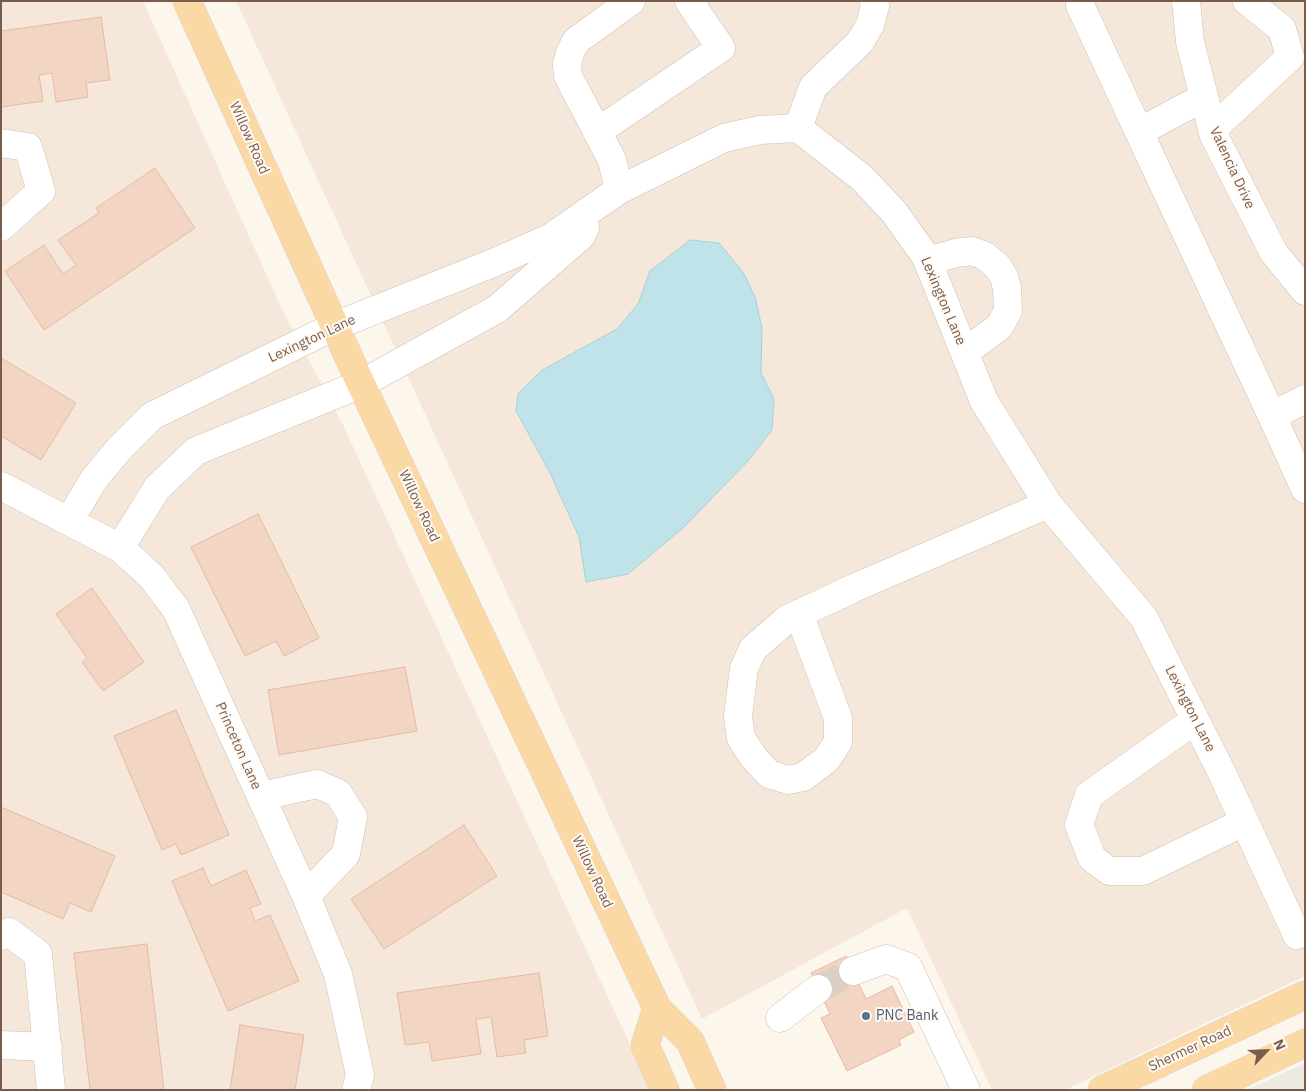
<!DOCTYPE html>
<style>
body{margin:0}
#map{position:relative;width:1306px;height:1091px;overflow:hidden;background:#fdf6ec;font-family:"IBM Plex Sans",sans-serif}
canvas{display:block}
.frame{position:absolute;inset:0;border:2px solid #7a5c4d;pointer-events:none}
.north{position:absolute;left:1241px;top:1026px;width:50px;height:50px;-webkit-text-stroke:4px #fffaf3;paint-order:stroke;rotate:65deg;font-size:14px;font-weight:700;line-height:20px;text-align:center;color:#7a5c4d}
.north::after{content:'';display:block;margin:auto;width:18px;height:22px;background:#7a5c4d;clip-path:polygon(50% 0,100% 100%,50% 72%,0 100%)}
</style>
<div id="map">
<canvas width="1306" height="1091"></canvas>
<div class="frame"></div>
<div class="north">N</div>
</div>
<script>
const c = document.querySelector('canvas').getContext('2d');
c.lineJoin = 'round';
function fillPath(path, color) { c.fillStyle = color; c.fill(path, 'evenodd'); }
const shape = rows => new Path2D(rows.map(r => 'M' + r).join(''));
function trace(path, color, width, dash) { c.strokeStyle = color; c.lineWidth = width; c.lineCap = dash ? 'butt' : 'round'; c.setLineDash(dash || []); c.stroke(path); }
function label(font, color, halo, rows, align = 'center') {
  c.font = font + ' "IBM Plex Sans",sans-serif'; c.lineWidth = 4; c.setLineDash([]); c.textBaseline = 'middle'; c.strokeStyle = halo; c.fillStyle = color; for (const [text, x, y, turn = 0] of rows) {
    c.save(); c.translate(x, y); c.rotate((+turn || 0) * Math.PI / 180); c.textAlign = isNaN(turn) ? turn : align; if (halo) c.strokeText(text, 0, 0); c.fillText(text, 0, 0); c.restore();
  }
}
fillPath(shape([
 [1,1,143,1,281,307,343,425,651,1090,1,1090],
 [236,1,1305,1,1305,976,1065,1090,992,1090,907,908,702,1019]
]), '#f5e8da');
fillPath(shape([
 [1305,1063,1305,1090,1247,1090]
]), '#efe9e4');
const water = shape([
 [690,240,719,243,743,272,755,297,762,328,761,373,774,399,772,430,748,461,683,528,628,574,586,582,579,537,550,473,516,411,518,394,542,370,617,329,638,304,650,271,690,240]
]);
fillPath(water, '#bfe3e8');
trace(water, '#a5d3da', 1);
const building = shape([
 [101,17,110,80,86,83,88,97,56,102,52,73,39,75,43,101,1,107,1,31,101,17],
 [155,168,195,228,44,330,5,271,44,245,63,274,76,265,58,240,99,213,96,208,155,168],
 [1,358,76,403,41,460,1,436,1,358],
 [258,514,319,638,284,656,276,641,245,656,191,547,258,514],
 [92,588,144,662,103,691,82,662,87,658,56,614,92,588],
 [405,667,417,731,279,755,268,690,405,667],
 [176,710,229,835,181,855,176,844,162,850,114,736,176,710],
 [1,807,115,856,91,912,70,903,63,919,1,892,1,807],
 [464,825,497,876,384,949,351,899,464,825],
 [203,868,211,886,246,870,261,904,250,908,255,921,270,915,299,981,228,1011,172,881,203,868],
 [147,944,164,1090,90,1090,74,953,147,944],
 [846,956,866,999,892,986,914,1032,899,1040,901,1045,847,1071,821,1018,830,1014,811,973,846,956],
 [539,973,548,1036,524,1040,526,1053,497,1057,491,1017,476,1019,481,1054,432,1061,429,1042,405,1045,397,993,539,973],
 [240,1025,304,1035,295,1090,230,1090,240,1025]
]);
fillPath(building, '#f3d5c3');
trace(building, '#e6bba3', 1);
trace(shape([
 [818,989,853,971]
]), '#dcd0c4', 28, [28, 14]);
const minor = shape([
 [874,1,875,6,870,25,860,42,813,87,798,128,862,178,894,212,926,257,984,401,1048,504,1144,618,1222,773,1297,935],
 [1186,1,1190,42,1214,136,1274,253,1305,291],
 [1080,5,1139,132],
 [1204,97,1139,132,1272,416],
 [1212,130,1290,57,1282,29,1247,1],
 [597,132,721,48,689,1],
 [1,143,28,147,41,191,1,227],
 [619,190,612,160,568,76,567,64,570,53,576,41,631,1],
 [928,261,956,253,972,251,985,256,998,267,1004,277,1007,288,1008,311,999,327,965,352],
 [1305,399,1272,416,1305,489],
 [1,486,120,548,151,576,176,609,306,896,338,974,360,1075,356,1090],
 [69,521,94,479,119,449,152,416,335,326,493,263,550,238,619,190,724,138,760,130,798,128],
 [120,548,157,488,196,451,361,384,497,309,581,236,585,227],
 [799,614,838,718,838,742,826,760,803,777,788,780,769,774,754,758,741,738,738,716,744,668,753,649,786,620,854,588,1048,504],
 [1195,720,1089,795,1079,825,1092,858,1109,871,1143,871,1244,822],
 [261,796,317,784,338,793,353,817,346,854,306,896],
 [1,936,9,932,38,954,51,1090],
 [853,971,886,959,908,967,966,1090],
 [780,1018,818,989],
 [1,1045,48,1047]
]);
const major = shape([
 [187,1,361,384,657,1008,690,1041,712,1090],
 [657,1008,645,1045,665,1090],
 [1102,1090,1305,995],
 [1206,1090,1305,1043]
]);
trace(minor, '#d1beb0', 29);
trace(major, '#dad1cd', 29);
trace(minor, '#fff', 28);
trace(major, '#fbd9a5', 28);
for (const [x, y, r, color] of [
 [866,1016,5,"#5c6f8a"]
]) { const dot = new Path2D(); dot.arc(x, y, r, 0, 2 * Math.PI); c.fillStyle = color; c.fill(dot); trace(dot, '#fffaf3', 2); }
label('14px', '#7a5c4d', '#fffaf3', [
 ["Willow Road",249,138,66],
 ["Valencia Drive",1232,168,65],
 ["Lexington Lane",943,301,67],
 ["Lexington Lane",312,339,-25],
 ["Willow Road",419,506,65],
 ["Lexington Lane",1190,709,63],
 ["Princeton Lane",238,746,66],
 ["Willow Road",592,872,65],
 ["Shermer Road",1190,1049,-25]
]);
label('14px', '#4e5e75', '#fffaf3', [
 ["PNC Bank",876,1016]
], 'left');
</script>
